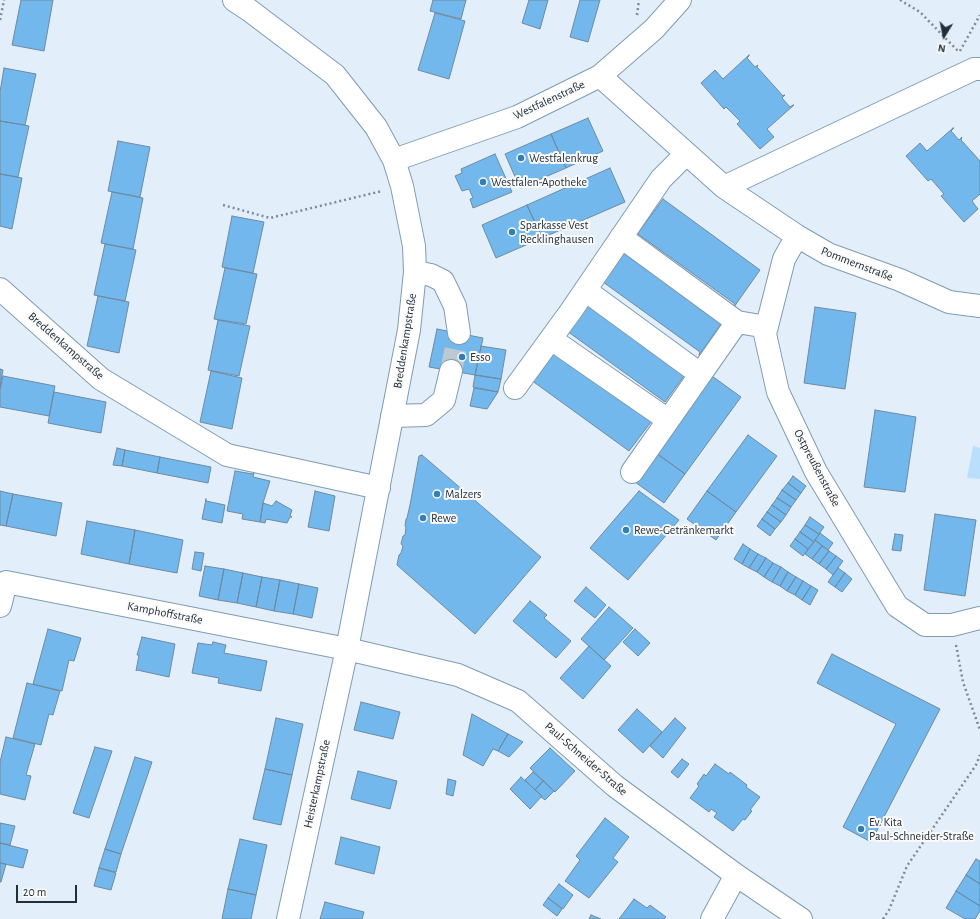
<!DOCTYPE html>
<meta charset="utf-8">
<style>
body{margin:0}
#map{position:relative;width:980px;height:919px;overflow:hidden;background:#e2effa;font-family:"Alegreya Sans",sans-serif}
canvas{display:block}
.north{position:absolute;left:924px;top:16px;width:40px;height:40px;-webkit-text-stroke:3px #fafafa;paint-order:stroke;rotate:190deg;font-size:11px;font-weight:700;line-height:16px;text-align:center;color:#222f38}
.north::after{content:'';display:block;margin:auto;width:14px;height:18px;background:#222f38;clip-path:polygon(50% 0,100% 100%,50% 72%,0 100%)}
.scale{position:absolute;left:16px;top:885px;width:61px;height:18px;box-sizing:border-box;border:2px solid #222f38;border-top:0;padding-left:5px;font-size:12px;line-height:14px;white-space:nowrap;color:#222f38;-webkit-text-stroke:3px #fafafa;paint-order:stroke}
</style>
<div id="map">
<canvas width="980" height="919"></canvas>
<div class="north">N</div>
<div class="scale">20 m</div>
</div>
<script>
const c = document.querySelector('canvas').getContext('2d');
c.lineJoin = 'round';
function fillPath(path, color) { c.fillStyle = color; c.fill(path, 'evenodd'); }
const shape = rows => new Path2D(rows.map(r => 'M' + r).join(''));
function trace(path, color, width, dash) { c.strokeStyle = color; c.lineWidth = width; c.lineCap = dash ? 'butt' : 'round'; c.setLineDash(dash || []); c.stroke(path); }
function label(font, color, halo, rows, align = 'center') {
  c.font = font + ' "Alegreya Sans",sans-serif'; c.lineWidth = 4; c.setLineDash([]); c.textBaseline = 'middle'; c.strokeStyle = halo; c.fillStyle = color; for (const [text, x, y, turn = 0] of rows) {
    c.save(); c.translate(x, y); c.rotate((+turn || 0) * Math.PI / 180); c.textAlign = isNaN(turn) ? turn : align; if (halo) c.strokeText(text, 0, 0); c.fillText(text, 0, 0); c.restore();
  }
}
fillPath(shape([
 [973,446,980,448,980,479,967,478]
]), '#badffc');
const building = shape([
 [21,0,53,0,44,51,12,45,21,0],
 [433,0,466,0,461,19,430,11,433,0],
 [529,0,548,0,540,29,522,23,529,0],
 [580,0,600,0,588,42,570,37,580,0],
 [435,13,465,21,449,79,418,70,435,13],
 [749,55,749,56,747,58,755,67,758,65,757,67,783,96,784,95,785,95,782,98,790,107,793,105,794,105,767,129,774,137,760,149,737,124,740,121,726,107,724,109,701,83,715,70,723,79,749,55],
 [4,68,36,74,25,125,0,121,0,92,4,68],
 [588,118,603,151,566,168,551,134,588,118],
 [0,121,29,126,18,177,0,174,0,121],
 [953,128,954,128,951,131,959,140,962,137,961,140,980,161,980,194,972,201,978,209,964,222,941,196,944,194,931,179,928,181,906,156,920,143,927,151,953,128],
 [551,134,566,168,520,188,505,154,551,134],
 [118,141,150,147,140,197,108,191,118,141],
 [495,154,512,192,473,208,470,199,473,198,469,189,462,191,455,176,462,173,461,169,495,154],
 [610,168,625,202,542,238,527,205,610,168],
 [0,174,22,178,12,229,0,226,0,174],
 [112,192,143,198,133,249,101,243,112,192],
 [663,199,760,270,734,307,735,304,638,234,636,236,663,199],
 [527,205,542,238,496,258,482,225,527,205],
 [232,216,264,222,253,273,222,267,232,216],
 [105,244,136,250,125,301,94,295,105,244],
 [625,250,624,253,721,323,723,321,699,355,700,352,603,282,625,250],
 [225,268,257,274,246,324,214,319,225,268],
 [98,296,129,302,119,353,87,346,98,296],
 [588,302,686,373,665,402,567,331,588,302],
 [815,307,856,313,845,389,804,383,815,307],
 [218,320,250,326,239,376,208,370,218,320],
 [437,329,483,338,475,375,429,367,437,329],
 [481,346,506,350,501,379,475,375,481,346],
 [552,351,651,422,629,451,531,380,552,351],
 [0,369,3,370,0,387,0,369],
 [211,371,242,378,232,429,200,422,211,371],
 [475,375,501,379,498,392,473,387,475,375],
 [3,376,55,386,49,416,0,407,0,390,3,376],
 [712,376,741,397,685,474,656,453,712,376],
 [474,388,498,392,487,409,470,406,474,388],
 [54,392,106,402,101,433,48,423,54,392],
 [875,410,916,417,905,492,864,487,875,410],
 [748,435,777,456,736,512,707,491,748,435],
 [117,448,125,450,122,466,113,465,117,448],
 [125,450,160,457,157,473,122,466,125,450],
 [656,453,685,474,664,503,635,482,656,453],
 [422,455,541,557,475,634,397,565,399,555,401,553,403,546,401,544,403,536,405,535,406,527,405,526,406,519,407,518,410,505,419,456,422,455],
 [160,457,211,467,208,483,157,473,160,457],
 [235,471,253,474,254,473,253,477,270,481,263,503,260,522,242,519,243,514,227,511,235,471],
 [793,476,806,486,801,493,788,483,793,476],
 [788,483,801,493,796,500,782,490,788,483],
 [782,490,796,500,791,507,777,498,782,490],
 [0,491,13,494,6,526,0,525,0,491],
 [315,491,335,496,329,531,308,527,315,491],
 [639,491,679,520,628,580,590,548,639,491],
 [707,491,736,512,716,540,687,519,707,491],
 [13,494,62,503,56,536,6,526,13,494],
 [777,498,791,507,786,515,772,505,777,498],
 [206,499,206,501,225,505,222,523,202,519,206,499],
 [276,501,292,510,290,516,292,517,290,517,287,523,266,519,265,523,260,522,263,503,272,506,276,501],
 [772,505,786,515,781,522,767,512,772,505],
 [767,512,781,522,775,529,762,519,767,512],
 [935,514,976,520,965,596,924,590,935,514],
 [810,517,824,527,819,534,805,525,810,517],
 [762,519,775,529,770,536,757,526,762,519],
 [87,521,135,530,129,564,81,554,87,521],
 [805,525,819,534,814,542,800,532,805,525],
 [135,530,183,540,177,573,129,564,135,530],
 [800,532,814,542,808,549,795,539,800,532],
 [820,533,833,543,828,550,815,540,820,533],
 [895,534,903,535,901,551,892,550,895,534],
 [795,539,808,549,803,556,790,546,795,539],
 [815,540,822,546,812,559,805,554,815,540],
 [743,544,750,549,742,564,734,559,743,544],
 [822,546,829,551,819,564,812,559,822,546],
 [750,549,758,554,749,568,742,564,750,549],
 [829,551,836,556,826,569,819,564,829,551],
 [195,552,204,553,201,571,192,569,195,552],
 [758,554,766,558,757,572,749,568,758,554],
 [836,556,843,561,833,575,826,569,836,556],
 [766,558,773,563,764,577,757,572,766,558],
 [773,563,781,567,772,582,764,577,773,563],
 [205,566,224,569,218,600,199,596,205,566],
 [781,567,788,572,780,586,772,582,781,567],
 [838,568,845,573,835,587,828,582,838,568],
 [224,569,243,573,237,603,218,600,224,569],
 [788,572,796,577,787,591,780,586,788,572],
 [243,573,262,577,256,607,237,603,243,573],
 [845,573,852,579,842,592,835,587,845,573],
 [262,577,280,580,274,611,256,607,262,577],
 [796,577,803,581,795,595,787,591,796,577],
 [280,580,299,584,293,614,274,611,280,580],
 [803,581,811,586,802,600,795,595,803,581],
 [299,584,318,588,312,618,293,614,299,584],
 [811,586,818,590,810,605,802,600,811,586],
 [586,587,606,605,595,618,574,601,586,587],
 [530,601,547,615,544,618,571,641,556,658,513,621,530,601],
 [609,607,633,628,604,660,581,639,609,607],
 [48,629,81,638,74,661,69,660,62,691,33,684,48,629],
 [635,629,650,643,638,656,623,642,635,629],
 [142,637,175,644,169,677,137,670,136,671,139,655,137,655,142,637],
 [213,642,226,645,224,653,267,661,261,691,218,683,219,678,192,673,198,643,212,645,213,642],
 [589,646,611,666,583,699,560,678,589,646],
 [832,654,940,709,871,842,843,827,896,724,817,683,832,654],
 [27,683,60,691,53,715,49,714,41,745,13,738,27,683],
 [361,702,400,712,393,739,354,730,361,702],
 [637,709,662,732,643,753,618,730,637,709],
 [472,714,508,734,498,751,493,749,483,766,463,755,472,714],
 [276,718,303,724,292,775,265,769,276,718],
 [675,718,686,728,663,758,650,746,675,718],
 [508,734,523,742,509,757,498,751,508,734],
 [6,737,35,744,26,775,31,776,25,800,0,794,0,762,6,737],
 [95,747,112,751,89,818,73,813,95,747],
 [550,748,575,771,555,792,530,768,550,748],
 [135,757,152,762,121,854,105,849,135,757],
 [682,759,689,764,678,778,671,772,682,759],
 [715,764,729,774,730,772,747,785,746,787,760,797,750,810,752,811,745,820,743,819,733,831,714,817,717,813,711,809,709,812,690,798,699,786,697,784,704,774,706,776,715,764],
 [265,769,292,775,281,825,253,819,265,769],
 [358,771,397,781,390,809,351,799,358,771],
 [533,772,543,781,535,790,525,780,533,772],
 [521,777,542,796,530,809,510,789,521,777],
 [448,779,456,781,453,796,446,794,448,779],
 [543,781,554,791,545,800,541,797,542,796,535,790,543,781],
 [605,818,629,837,613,858,618,862,589,898,565,881,580,860,576,856,605,818],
 [0,823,15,826,10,845,0,843,0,823],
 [341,837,380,847,374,874,335,864,341,837],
 [240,839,267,845,256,895,228,889,240,839],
 [0,843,28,850,23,868,0,863,0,843],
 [105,849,121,854,116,872,99,868,105,849],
 [976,859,980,861,980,884,966,875,976,859],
 [0,863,6,864,1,882,0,882,0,863],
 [99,868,116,873,111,890,94,886,99,868],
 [966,875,980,884,980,906,956,891,966,875],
 [559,884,573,895,563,909,548,898,559,884],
 [228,889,256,895,251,919,222,919,228,889],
 [956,891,980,906,980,911,975,919,965,919,946,908,956,891],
 [548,898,562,909,557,916,543,905,548,898],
 [634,899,647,908,650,905,666,917,664,919,619,919,634,899],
 [325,902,364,912,362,919,320,919,325,902],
 [591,915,601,919,589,919,591,915]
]);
fillPath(building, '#72b8ec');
trace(building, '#6d8aa2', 1);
trace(shape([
 [451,371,459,333]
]), '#bcc9d3', 22, [22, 11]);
const minor = shape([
 [234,0,249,10,335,75,376,127,394,160,402,186,414,246,415,272,409,330,347,649,288,919],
 [600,76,724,187,797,236,828,254,900,280,949,302,980,306],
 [394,160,517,117,600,76,654,29,680,0],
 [724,187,974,69,980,69],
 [797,236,784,259,765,334,778,392,816,472,897,606,925,625,952,625,980,618],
 [621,237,737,322],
 [415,272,431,275,443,281,455,306,459,333],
 [0,289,101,379,227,455,379,488],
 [585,290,700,374],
 [551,339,668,420],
 [515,388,571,311,661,179,686,154],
 [392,416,426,415,444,400,451,371],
 [632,472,737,322,767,327],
 [0,606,6,582,347,649,458,675,518,701,615,786,736,875,801,919],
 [712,919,736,875]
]);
trace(minor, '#7e9cb4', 24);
trace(shape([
 [900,0,920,12,959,52],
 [637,15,639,0],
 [0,20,4,0],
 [960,51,980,15],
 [223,205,270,218,382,191],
 [956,645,963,682,980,730],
 [883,919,889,910,907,866,976,765,980,755]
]), '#7e8b95', 2.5, [2, 3]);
trace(minor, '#fff', 22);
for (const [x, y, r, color] of [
 [521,158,4,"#337fb2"],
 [483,182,4,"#337fb2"],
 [512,232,4,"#337fb2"],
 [462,357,4,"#337fb2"],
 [437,494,4,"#337fb2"],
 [423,518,4,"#337fb2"],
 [626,530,4,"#337fb2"],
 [861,829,4,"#337fb2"]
]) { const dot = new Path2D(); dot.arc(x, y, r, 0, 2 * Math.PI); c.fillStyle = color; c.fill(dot); trace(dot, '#fafafa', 1.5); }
label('12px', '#222f38', '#fafafa', [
 ["Westfalenstraße",549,100,-25],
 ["Pommernstraße",857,264,21],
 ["Breddenkampstraße",405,341,-81],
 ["Breddenkampstraße",66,346,41],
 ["Ostpreußenstraße",817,468,62],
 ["Kamphoffstraße",165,613,11],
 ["Paul-Schneider-Straße",586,759,41],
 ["Heisterkampstraße",317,784,-78]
]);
label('12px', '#222f38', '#fafafa', [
 ["Westfalenkrug",529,158],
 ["Westfalen-Apotheke",491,182],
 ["Sparkasse Vest",520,225],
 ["Recklinghausen",520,239],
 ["Esso",470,357],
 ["Malzers",445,494],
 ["Rewe",431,518],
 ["Rewe-Getränkemarkt",634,530],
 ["Ev. Kita",869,822],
 ["Paul-Schneider-Straße",869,836]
], 'left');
</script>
